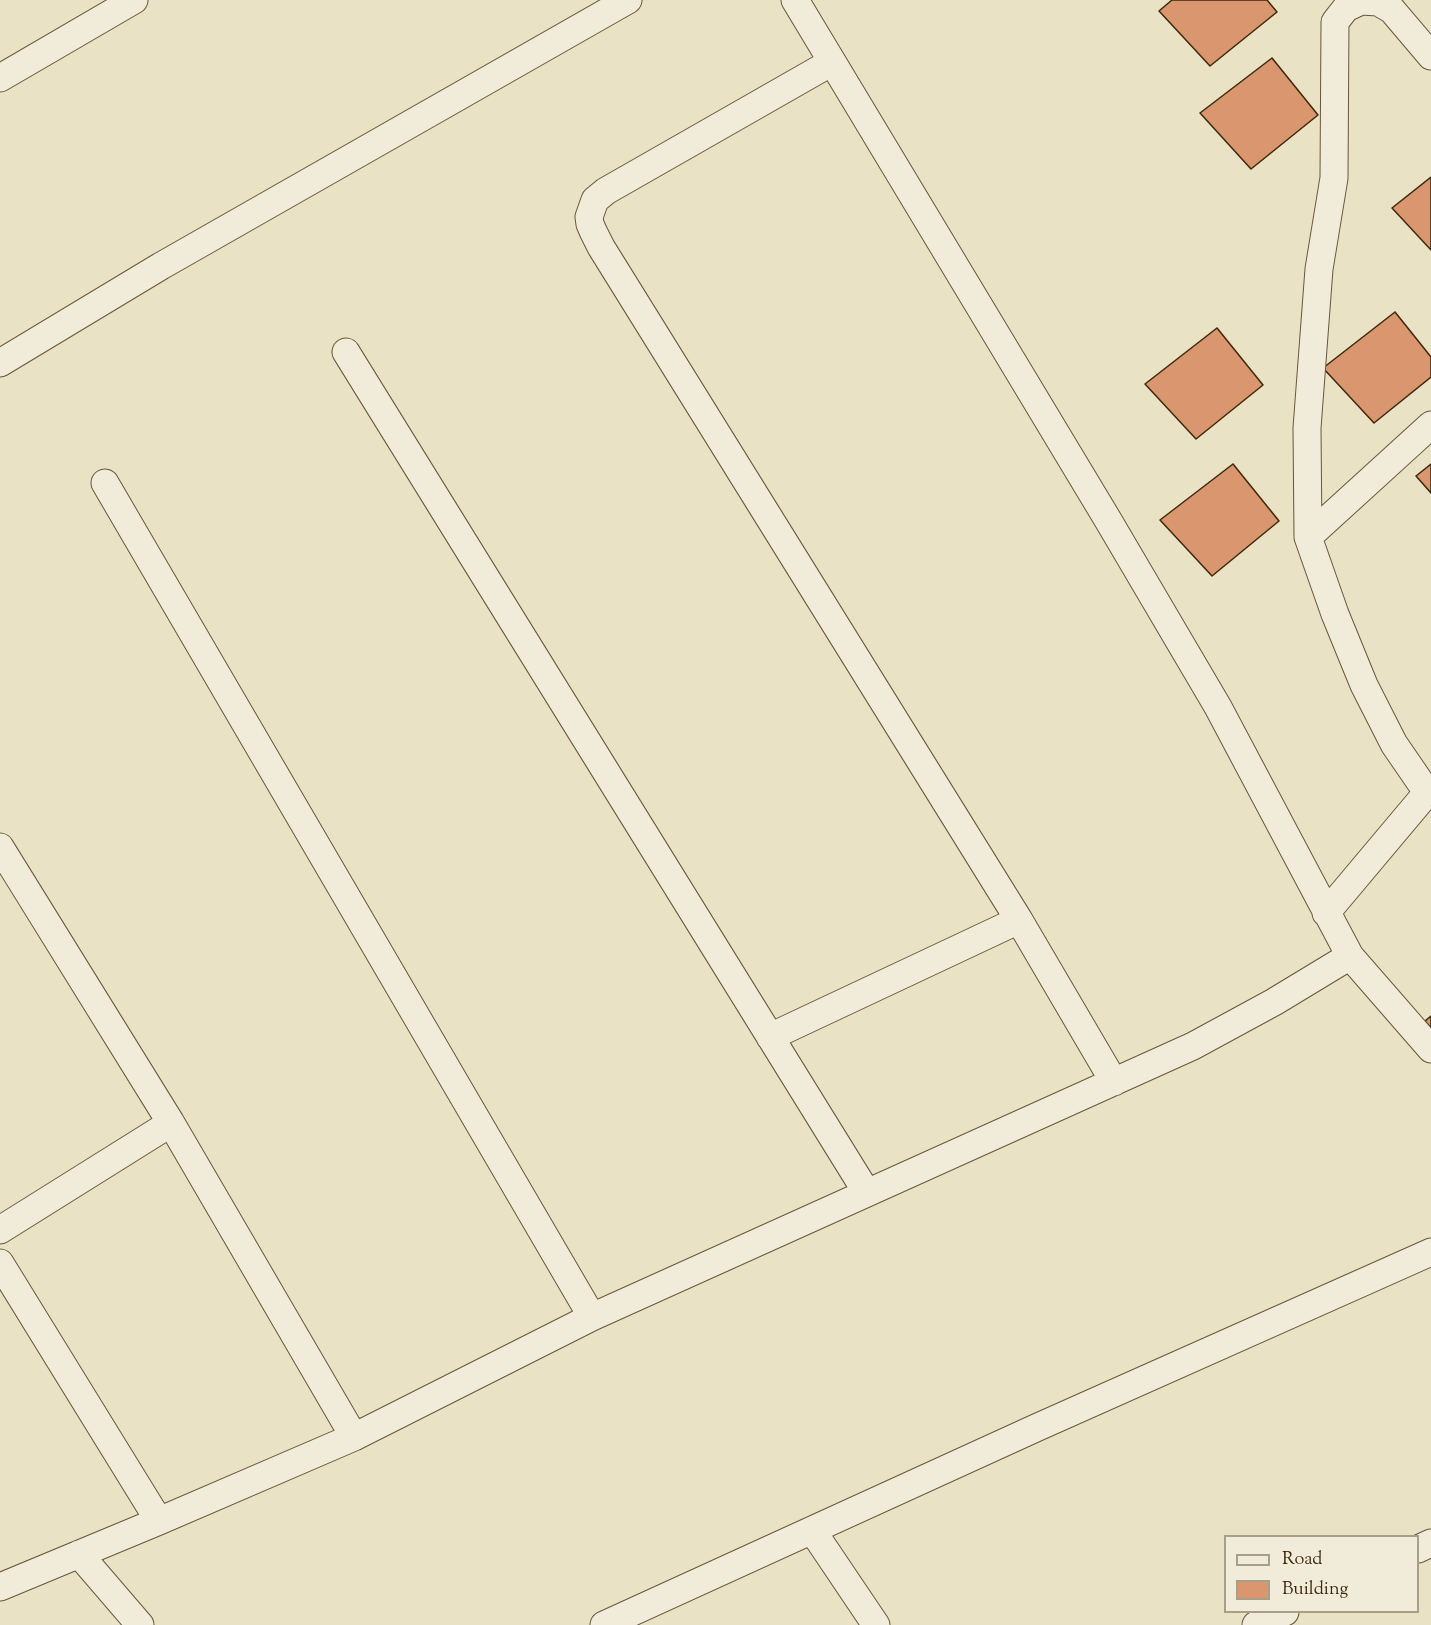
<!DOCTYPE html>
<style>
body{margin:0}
#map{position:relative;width:1431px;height:1625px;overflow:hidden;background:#eae2c4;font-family:"Sorts Mill Goudy",serif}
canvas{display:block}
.legend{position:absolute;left:1224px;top:1535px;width:195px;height:78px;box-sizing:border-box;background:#f1ecd9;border:2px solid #a99e87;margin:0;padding:8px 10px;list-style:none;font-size:18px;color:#3d280c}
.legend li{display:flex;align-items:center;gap:12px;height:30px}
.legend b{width:30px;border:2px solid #a99e87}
</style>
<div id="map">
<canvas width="1431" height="1625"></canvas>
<ul class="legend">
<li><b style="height:8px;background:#f1ecd9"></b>Road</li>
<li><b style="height:16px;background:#da966e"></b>Building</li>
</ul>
</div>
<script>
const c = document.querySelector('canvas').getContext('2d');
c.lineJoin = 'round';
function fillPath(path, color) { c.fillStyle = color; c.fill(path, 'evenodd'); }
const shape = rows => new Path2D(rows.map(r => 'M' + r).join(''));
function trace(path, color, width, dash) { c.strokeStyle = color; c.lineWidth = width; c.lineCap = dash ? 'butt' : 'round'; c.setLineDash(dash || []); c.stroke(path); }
const building = shape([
 [1172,0,1267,0,1277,12,1210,66,1159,11,1172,0],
 [1272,58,1318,115,1251,169,1200,113,1272,58],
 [1431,177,1431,250,1392,208,1431,177],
 [1395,312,1431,357,1431,377,1374,423,1323,368,1395,312],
 [1217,328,1263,385,1196,439,1145,384,1217,328],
 [1233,464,1279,521,1212,576,1160,520,1233,464],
 [1431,464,1431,493,1416,476,1431,464],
 [1431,1016,1431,1028,1425,1021,1431,1016]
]);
fillPath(building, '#da966e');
trace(building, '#3d280c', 1.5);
const minor = shape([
 [795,0,1108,520,1218,707,1350,956,1431,1049],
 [832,62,606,191,595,200,589,217,590,224,593,231,601,247,1019,920,1114,1082],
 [0,78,134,0],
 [346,352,867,1193],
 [0,363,161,266,628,0],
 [105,483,592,1317],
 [1308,537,1431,425],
 [1427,792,1394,744,1364,685,1335,614,1308,537,1307,428,1319,269,1334,178,1335,22,1346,8,1361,1,1378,2,1392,10,1431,56],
 [0,847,171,1123,354,1437],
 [1326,913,1431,788],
 [770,1037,1019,920],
 [0,1230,171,1123],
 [0,1263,159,1521],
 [812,1530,876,1625],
 [1418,1549,1431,1543],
 [79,1554,140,1625],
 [0,1587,159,1521,354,1437,592,1317,1193,1046,1274,1002,1350,956],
 [604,1625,1038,1427,1431,1252],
 [1256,1625,1285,1612]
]);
trace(minor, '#68563a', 29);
trace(minor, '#f1ecd9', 27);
</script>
